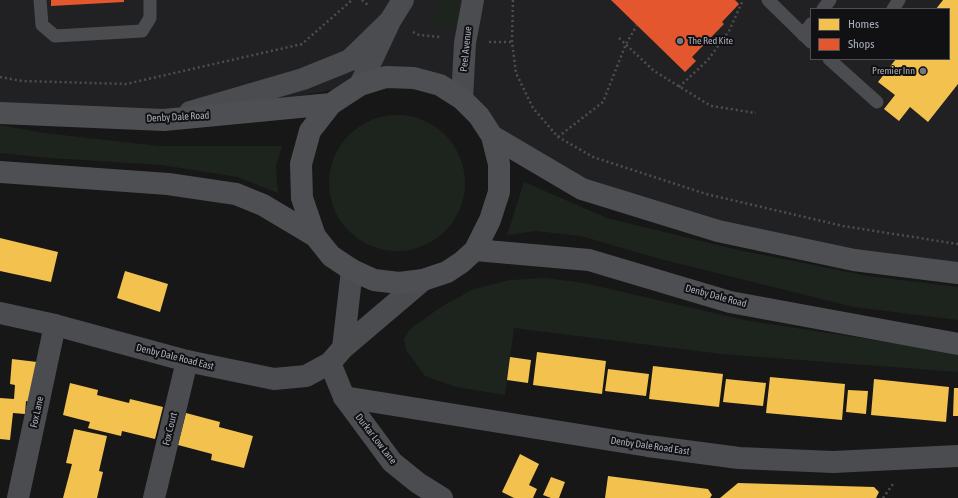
<!DOCTYPE html>
<style>
body{margin:0}
#map{position:relative;width:958px;height:498px;overflow:hidden;background:#171717;font-family:"Asap Condensed",sans-serif}
canvas{display:block}
.legend{position:absolute;left:810px;top:8px;width:140px;height:52px;box-sizing:border-box;background:#111113;border:1px solid #4d4f55;margin:0;padding:5px 7px;list-style:none;font-size:12px;color:#a8adb8}
.legend li{display:flex;align-items:center;gap:8px;height:20px}
.legend b{width:20px;border:1px solid #4d4f55}
</style>
<div id="map">
<canvas width="958" height="498"></canvas>
<ul class="legend">
<li><b style="height:11px;background:#f2c14e"></b>Homes</li>
<li><b style="height:11px;background:#e4572e"></b>Shops</li>
</ul>
</div>
<script>
const c = document.querySelector('canvas').getContext('2d');
c.lineJoin = 'round';
function fillPath(path, color) { c.fillStyle = color; c.fill(path, 'evenodd'); }
const shape = rows => new Path2D(rows.map(r => 'M' + r).join(''));
function trace(path, color, width, dash) { c.strokeStyle = color; c.lineWidth = width; c.lineCap = dash ? 'butt' : 'round'; c.setLineDash(dash || []); c.stroke(path); }
function label(font, color, halo, rows, align = 'center') {
  c.font = font + ' "Asap Condensed",sans-serif'; c.lineWidth = 4; c.setLineDash([]); c.textBaseline = 'middle'; c.strokeStyle = halo; c.fillStyle = color; for (const [text, x, y, turn = 0] of rows) {
    c.save(); c.translate(x, y); c.rotate((+turn || 0) * Math.PI / 180); c.textAlign = isNaN(turn) ? turn : align; if (halo) c.strokeText(text, 0, 0); c.fillText(text, 0, 0); c.restore();
  }
}
fillPath(shape([
 [0,0,958,0,958,273,854,260,582,189,439,85,360,85,164,120,0,113],
 [811,9,949,9,949,59,811,59]
]), '#212123');
fillPath(shape([
 [438,0,461,0,455,28,430,23],
 '329 183a68 68 0 1 1 136 0a68 68 0 1 1-136 0Z',
 [0,125,44,133,160,146,282,146,276,166,278,193,237,177,162,165,50,158,0,153],
 [524,182,607,218,738,250,868,276,958,287,958,320,854,307,660,259,581,236,536,231,507,235],
 [546,278,584,283,744,320,932,349,958,352,958,372,722,354,514,328,505,395,456,387,425,376,406,350,404,339,410,329,444,305,474,289,510,280]
]), '#1d241e');
fillPath(shape([
 [943,0,958,0,958,84,928,122,910,107,899,121,884,109,895,95,878,82,896,59,949,59,949,9,936,9],
 [0,238,58,252,51,282,0,271],
 [125,271,168,284,160,312,117,298],
 [537,352,606,361,602,394,533,385],
 [510,357,531,360,528,383,507,380],
 [12,359,37,362,30,402,26,401,25,414,13,413,10,440,0,439,0,398,14,399,15,385,10,384],
 [653,366,723,374,719,407,649,399],
 [608,369,649,374,646,396,605,391],
 [770,377,845,384,842,420,766,413],
 [726,379,766,383,763,406,723,402],
 [874,379,949,387,946,422,871,415],
 [70,383,98,390,97,395,129,403,130,399,163,407,155,439,122,431,121,436,88,428,90,422,63,415],
 [954,388,958,388,958,416,953,416],
 [848,390,868,391,866,414,846,412],
 [186,413,220,422,219,427,253,436,244,468,211,460,212,454,178,445],
 [74,429,107,436,99,471,103,472,97,498,63,498,72,464,66,463],
 [520,454,539,464,529,485,537,489,533,498,514,498,502,492],
 [608,476,708,489,712,495,710,498,605,498],
 [551,477,565,482,559,498,551,498,543,495],
 [738,483,874,487,879,492,876,498,720,498]
]), '#f2c14e');
fillPath(shape([
 [51,0,124,0,124,2,51,6],
 [611,0,735,0,739,4,722,22,724,24,692,57,696,61,685,72]
]), '#e4572e');
trace(shape([
 [362,0,369,6],
 [513,0,512,42,516,73,533,108,558,137,593,157,706,194,843,226,958,244],
 [413,32,419,35,441,37],
 [619,38,654,71,711,106,756,113],
 [489,42,512,42],
 [0,77,22,81,126,84,302,44,352,0],
 [679,87,708,60,729,31,743,0],
 [558,137,603,102,626,44,637,25],
 [883,498,893,484]
]), '#4d4e52', 2.5, [2, 3]);
trace(shape([
 [40,0,42,25,55,36,142,31,150,18,150,0],
 [768,0,811,42],
 [823,9,830,0],
 [893,9,899,0],
 [803,35,811,24],
 [829,59,877,102]
]), '#4b4c50', 13);
trace(shape([
 [344,397,648,446,739,458,833,462,958,456],
 [18,498,55,325],
 [154,498,187,361]
]), '#4b4c50', 22);
trace(shape([
 [360,85,390,21,403,0],
 [462,99,465,43,473,0],
 [190,112,303,79,350,60,390,21],
 [0,313,55,325,187,361,274,379,306,376,330,363,343,348,423,280],
 [343,348,352,270],
 [330,363,344,397,392,462,418,483,442,498]
]), '#4b4c50', 22);
trace(shape([
 [0,113,164,120,331,104],
 [492,136,582,189,718,231,854,260,958,273],
 [0,172,168,184,236,194,263,205,315,236,331,256,352,270,374,280,399,283,423,280,447,272,462,262,475,250,490,220,499,192,499,164,492,136,479,116,462,99,440,85,414,78,386,77,360,85,331,104,310,131,301,164,302,198,315,236],
 [475,250,589,260,730,302,958,344]
]), '#4d4f52', 22);
for (const [x, y, r, color] of [
 [680,41,4,"#757880"],
 [923,71,4,"#757880"]
]) { const dot = new Path2D(); dot.arc(x, y, r, 0, 2 * Math.PI); c.fillStyle = color; c.fill(dot); trace(dot, '#111113', 1.5); }
label('10px', '#a8adb8', '#111113', [
 ["The Red Kite",688,41],
 ["Premier Inn",915,71,"right"]
], 'left');
label('10px', '#a8adb8', '#111113', [
 ["Peel Avenue",466,49,-84],
 ["Denby Dale Road",178,117,-3],
 ["Denby Dale Road",716,296,15],
 ["Denby Dale Road East",175,357,14],
 ["Fox Lane",37,412,-78],
 ["Fox Court",170,429,-76],
 ["Durkar Low Lane",376,439,52],
 ["Denby Dale Road East",650,446,8]
]);
</script>
